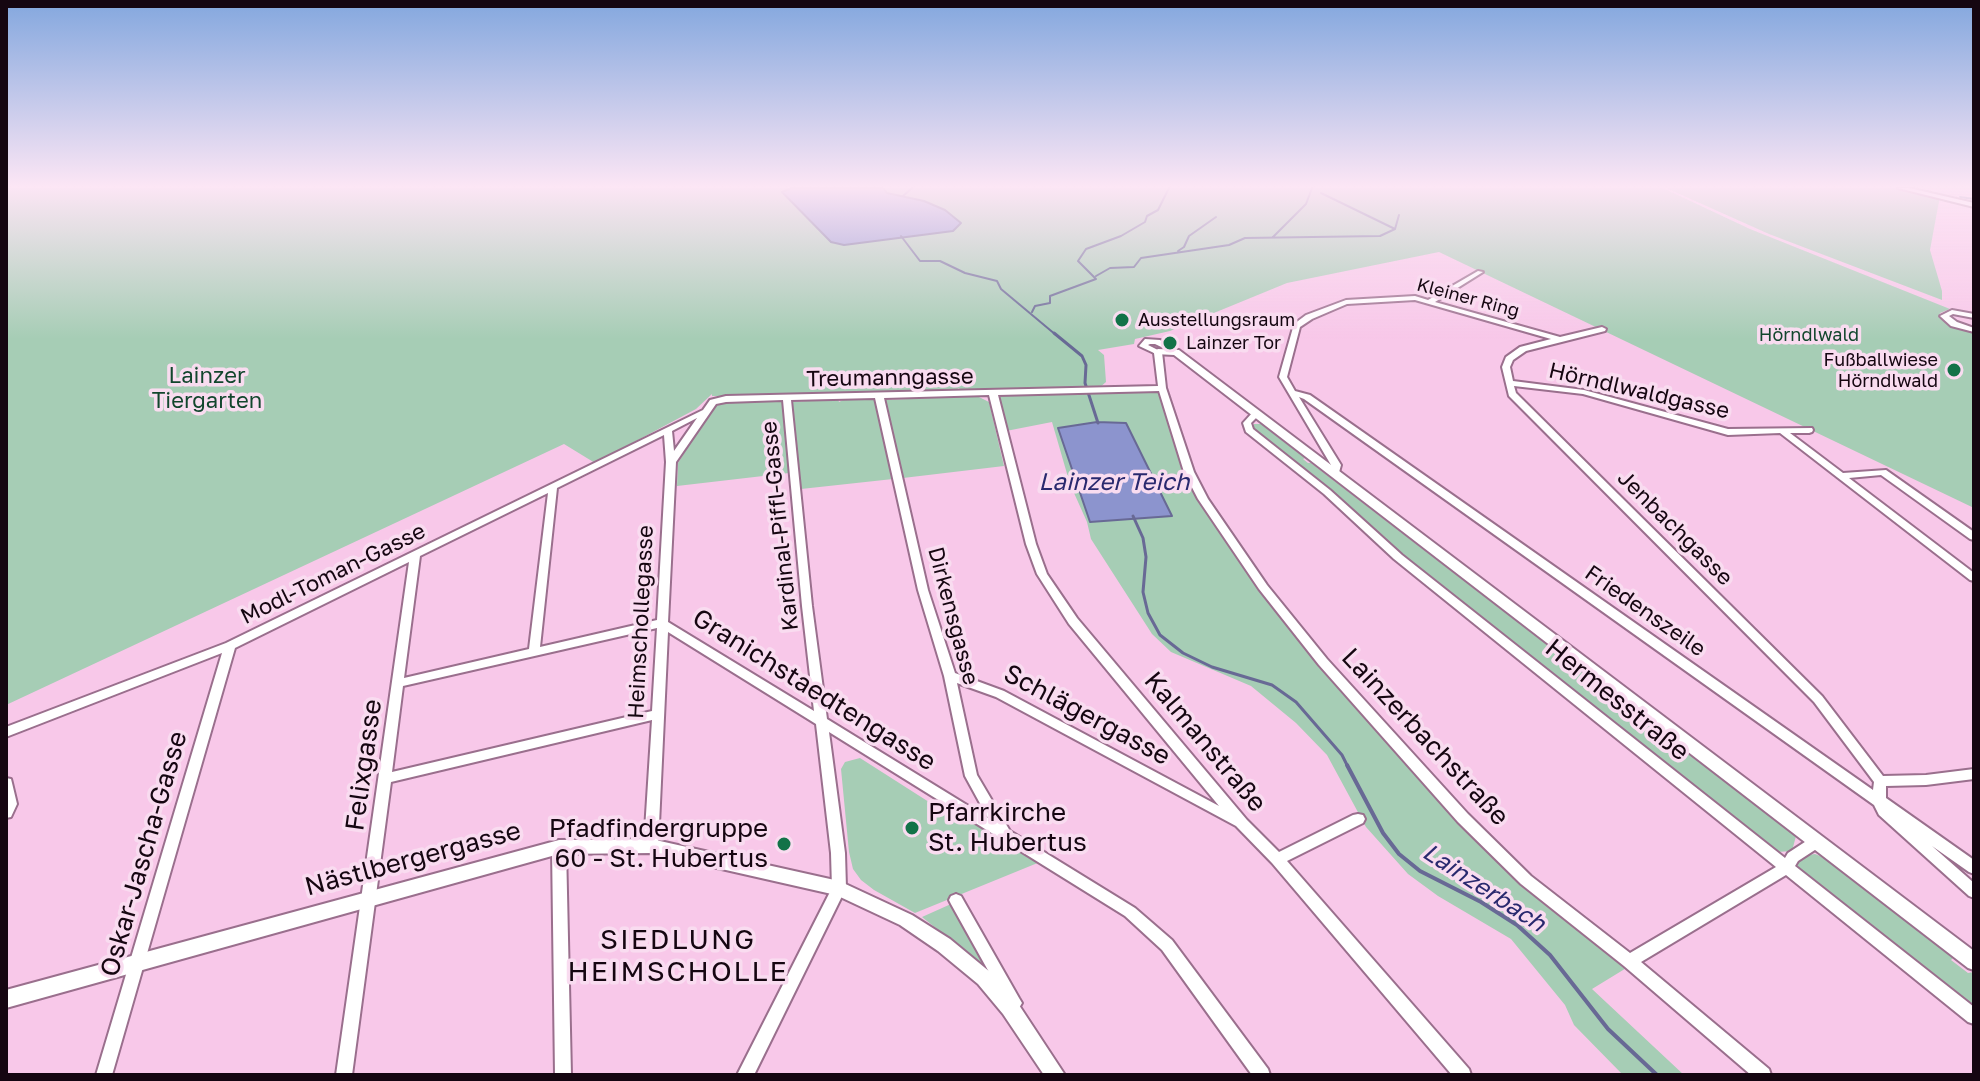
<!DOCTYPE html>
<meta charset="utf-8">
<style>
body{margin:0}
#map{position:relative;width:1980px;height:1081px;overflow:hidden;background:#f8c8e9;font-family:"Golos Text",sans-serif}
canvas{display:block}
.frame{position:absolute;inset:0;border:8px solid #150611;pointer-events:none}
</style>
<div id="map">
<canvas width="1980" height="1081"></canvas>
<div class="frame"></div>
</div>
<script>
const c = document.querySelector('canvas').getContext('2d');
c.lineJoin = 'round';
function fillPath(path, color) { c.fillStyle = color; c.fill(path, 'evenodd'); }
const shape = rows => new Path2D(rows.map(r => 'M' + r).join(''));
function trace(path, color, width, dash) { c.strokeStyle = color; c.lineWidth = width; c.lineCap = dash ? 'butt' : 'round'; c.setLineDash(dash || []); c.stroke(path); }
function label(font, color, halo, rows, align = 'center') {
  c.font = font + ' "Golos Text",sans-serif'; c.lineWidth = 7; c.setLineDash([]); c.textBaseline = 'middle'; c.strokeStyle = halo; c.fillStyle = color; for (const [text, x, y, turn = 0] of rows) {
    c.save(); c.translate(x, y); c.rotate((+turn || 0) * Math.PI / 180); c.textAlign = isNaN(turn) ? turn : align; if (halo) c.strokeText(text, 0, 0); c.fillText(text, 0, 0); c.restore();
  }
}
fillPath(shape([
 [6,188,1663,188,1750,229,1950,309,1940,313,1939,317,1956,327,1974,332,1974,508,1439,252,1287,283,1170,331,1135,339,1134,344,1098,350,1104,355,1106,382,1099,388,965,391,958,388,957,391,723,396,712,396,712,394,696,409,595,463,564,444,6,705],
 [1666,188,1897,188,1940,196,1930,250,1942,291,1942,300,1769,234],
 [1156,391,1162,397,1180,459,1246,567,1291,631,1464,823,1628,967,1592,989,1684,1075,1623,1075,1574,1025,1565,1005,1511,939,1438,896,1408,874,1366,827,1327,755,1296,723,1251,686,1171,652,1152,634,1091,539,1087,522,1070,484,1052,422,1006,431,997,398,1004,395],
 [977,396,989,402,1004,466,903,478,885,400],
 [838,399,839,402,845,399,875,400,893,479,801,489,791,402],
 [777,400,782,402,789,473,677,486,678,463,714,405,728,402],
 [1254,424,1261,424,1305,458,1303,459,1308,463,1311,463,1796,836,1792,851,1777,852,1398,552,1252,428],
 [860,758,954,818,964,817,1040,862,915,913,874,890,861,880,853,869,849,852,841,769,845,762],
 [1815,854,1825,858,1943,949,1953,958,1951,960,1968,973,1974,972,1974,1009,1796,867,1796,861,1802,856],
 [951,904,985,965,983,966,922,917]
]), '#a6cdb5');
const water = shape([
 [791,188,883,188,887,193,924,201,945,210,961,223,953,231,844,245,831,242,782,192,791,188],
 [1097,422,1126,423,1172,516,1090,522,1058,428,1097,422]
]);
fillPath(water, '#8c94ce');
trace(water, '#686995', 2);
trace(shape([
 [1910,188,1931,192],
 [1321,193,1395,229],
 [903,196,912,188],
 [1960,197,1974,199],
 [901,236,920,261,940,261,965,273,997,281,1001,289,1056,335],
 [1273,237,1306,204,1312,188],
 [1178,251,1184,247,1189,236,1216,217],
 [1096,276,1110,268,1134,267,1141,258,1229,245,1245,238,1380,236,1395,229,1399,215],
 [1032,312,1035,306,1050,303,1050,296,1096,279,1078,261,1086,249,1121,236,1145,222,1147,216,1158,210,1169,188]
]), '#686995', 2);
trace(shape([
 [1054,333,1082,356,1086,365,1085,383,1098,423],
 [1133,516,1143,538,1146,557,1143,592,1148,613,1160,635,1183,653,1212,667,1272,685,1296,702,1342,755,1348,767]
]), '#686995', 3);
trace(shape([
 [1347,765,1383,833,1399,854,1420,871,1481,902,1517,925,1550,955,1608,1029,1657,1075]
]), '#686995', 4);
const minor = shape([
 [1898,188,1909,188,1974,203,1974,207,1898,188],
 [1478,271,1483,272,1435,302,1560,337,1602,327,1606,329,1605,331,1526,351,1513,360,1510,367,1513,381,1584,390,1728,429,1812,428,1813,430,1812,432,1809,433,1790,433,1843,473,1886,470,1974,532,1974,540,1970,539,1881,475,1849,478,1974,573,1974,581,1970,580,1780,433,1728,435,1583,394,1514,386,1516,393,1822,696,1883,776,1926,775,1974,769,1974,779,1926,785,1886,786,1886,798,1974,860,1974,874,1969,872,1932,846,1974,883,1974,898,1969,896,1879,815,1874,805,1304,399,1299,397,1341,465,1338,476,1332,476,1330,474,1331,465,1279,377,1294,324,1306,315,1346,300,1415,296,1428,300,1478,271],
 [1415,300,1551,339,1520,347,1506,357,1502,367,1509,396,1814,702,1874,782,1873,790,1310,395,1295,391,1287,377,1300,327,1312,319,1347,304,1415,300],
 [1952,310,1974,314,1974,318,1953,314,1949,316,1957,322,1974,328,1974,332,1951,326,1940,316,1952,310],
 [1145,339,1160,340,1180,352,1176,354,1155,344,1150,344,1148,345,1162,352,1166,388,1194,472,1208,499,1267,585,1327,659,1468,814,1531,876,1630,953,1776,867,1394,559,1324,494,1246,432,1243,423,1253,412,1259,412,1260,414,1251,423,1253,429,1330,490,1402,555,1785,858,1788,853,1811,838,1816,836,1821,838,1823,842,1821,846,1798,861,1795,866,1974,1007,1974,1024,1968,1022,1786,875,1641,962,1769,1069,1771,1075,1751,1075,1624,966,1521,884,1458,822,1319,665,1259,589,1198,499,1184,472,1159,391,998,395,1036,544,1047,574,1077,618,1247,820,1279,852,1353,815,1358,814,1363,815,1365,819,1363,823,1287,861,1469,1069,1471,1075,1452,1075,1272,863,1236,826,996,697,957,683,977,775,1010,831,1135,908,1172,940,1268,1069,1270,1075,1252,1075,1162,950,1125,916,829,732,845,853,846,888,754,1075,737,1075,832,888,831,853,816,724,668,632,658,846,656,850,651,852,646,850,644,846,652,720,391,782,352,1075,336,1075,409,562,235,648,112,1075,96,1075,222,653,6,737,6,727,226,643,703,410,710,400,726,396,1158,386,1154,353,1139,346,1145,339],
 [989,395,1026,544,1037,574,1069,624,1219,806,1004,691,955,673,928,590,884,398,989,395],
 [875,398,918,590,944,676,965,776,988,818,827,719,812,606,791,400,875,398],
 [783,400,802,606,814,711,668,622,676,462,716,404,726,402,783,400],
 [697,418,674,451,672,431,697,418],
 [664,435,666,462,657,620,540,647,557,488,664,435],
 [548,493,529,649,404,678,420,556,548,493],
 [657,628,652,711,392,772,403,686,657,628],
 [6,778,11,779,12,783,17,804,11,817,6,818,6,778],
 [559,841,564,843,566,847,571,1075,555,1075,552,847,554,843,559,841],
 [956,894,961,896,1019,998,1022,1003,1019,1008,1014,1010,1009,1008,951,904,949,900,951,896,956,894]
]);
const tertiary = shape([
 [1158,349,1179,350,1974,951,1974,970,1968,968,1174,355,1155,354,1153,352,1158,349],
 [651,839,839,881,912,915,950,939,990,972,1017,1002,1065,1075,1044,1075,1003,1014,978,984,938,951,900,925,836,895,651,853,559,854,6,1008,6,990,559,840,651,839]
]);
trace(minor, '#9a6f8d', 4);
trace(tertiary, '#9a6f8d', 4);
fillPath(minor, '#fff');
fillPath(tertiary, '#fff');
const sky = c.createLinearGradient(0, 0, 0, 339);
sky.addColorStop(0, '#83a7de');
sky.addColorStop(0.55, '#fce6f5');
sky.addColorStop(1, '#fce6f500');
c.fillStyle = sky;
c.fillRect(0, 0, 1980, 339);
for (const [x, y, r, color] of [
 [1122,320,8,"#127248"],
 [1170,343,8,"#127248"],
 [1954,370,8,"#127248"],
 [912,828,8,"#127248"],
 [784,844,8,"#127248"]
]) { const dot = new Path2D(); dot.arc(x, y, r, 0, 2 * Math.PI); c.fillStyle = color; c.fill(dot); trace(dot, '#f9dcf0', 3); }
label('18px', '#150611', '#f9dcf0', [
 ["Kleiner Ring",1468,298,15]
]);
label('18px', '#150611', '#f9dcf0', [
 ["Ausstellungsraum",1138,320],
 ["Lainzer Tor",1186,343],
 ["Fußballwiese",1938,360,"right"],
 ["Hörndlwald",1938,381,"right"]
], 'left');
label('18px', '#12462d', '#f9dcf0', [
 ["Hörndlwald",1809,335]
]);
label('22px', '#12462d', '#f9dcf0', [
 ["Lainzer",207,376],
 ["Tiergarten",207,401]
]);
label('22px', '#150611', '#f9dcf0', [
 ["Treumanngasse",890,378,-1],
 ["Hörndlwaldgasse",1639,391,13],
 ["Kardinal-Piffl-Gasse",780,526,-96],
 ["Jenbachgasse",1675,528,45],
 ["Modl-Toman-Gasse",333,574,-26],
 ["Friedenszeile",1645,611,35],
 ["Dirkensgasse",953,616,75],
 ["Heimschollegasse",641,622,-87]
]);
label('italic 24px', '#29296e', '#f9dcf0', [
 ["Lainzer Teich",1114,482],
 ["Lainzerbach",1484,888,33]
]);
label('26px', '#150611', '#f9dcf0', [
 ["Granichstaedtengasse",814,690,32],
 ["Hermesstraße",1617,700,39],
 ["Schlägergasse",1087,715,28],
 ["Lainzerbachstraße",1425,737,47],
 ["Kalmanstraße",1205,742,50],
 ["Felixgasse",364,765,-82],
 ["Oskar-Jascha-Gasse",144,854,-74],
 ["Nästlbergergasse",413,859,-15]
]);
label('26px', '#150611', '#f9dcf0', [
 ["Pfarrkirche",928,813],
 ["St. Hubertus",928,843],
 ["Pfadfindergruppe",768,829,"right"],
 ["60 - St. Hubertus",768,859,"right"]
], 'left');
c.letterSpacing = '2px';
label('28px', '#150611', '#f9dcf0', [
 ["SIEDLUNG",678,940],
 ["HEIMSCHOLLE",678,972]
]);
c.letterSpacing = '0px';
</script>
